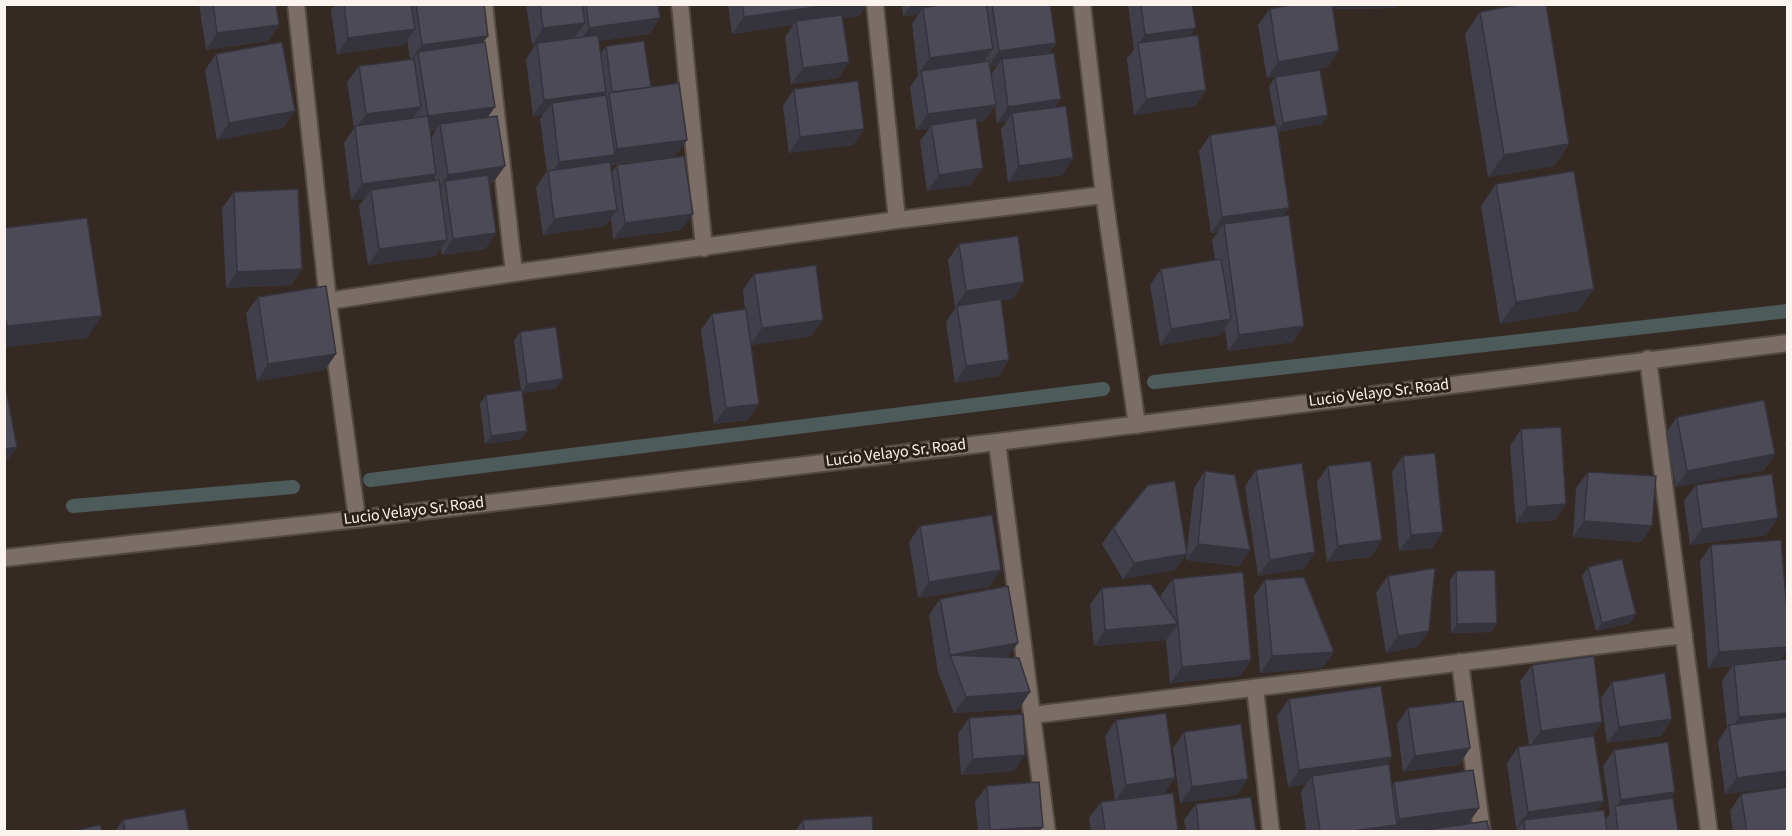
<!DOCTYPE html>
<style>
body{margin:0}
#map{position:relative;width:1792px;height:836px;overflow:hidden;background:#352a23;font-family:"Source Sans 3",sans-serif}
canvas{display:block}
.frame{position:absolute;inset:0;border:6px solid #faf3ee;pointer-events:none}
</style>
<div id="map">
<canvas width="1792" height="836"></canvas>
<div class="frame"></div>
</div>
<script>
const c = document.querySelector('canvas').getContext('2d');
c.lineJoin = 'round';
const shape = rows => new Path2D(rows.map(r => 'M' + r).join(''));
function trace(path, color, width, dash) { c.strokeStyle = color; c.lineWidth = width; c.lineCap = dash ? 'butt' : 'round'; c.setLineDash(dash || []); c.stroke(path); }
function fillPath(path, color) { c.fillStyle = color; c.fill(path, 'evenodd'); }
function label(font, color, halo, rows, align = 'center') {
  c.font = font + ' "Source Sans 3",sans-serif'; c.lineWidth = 6; c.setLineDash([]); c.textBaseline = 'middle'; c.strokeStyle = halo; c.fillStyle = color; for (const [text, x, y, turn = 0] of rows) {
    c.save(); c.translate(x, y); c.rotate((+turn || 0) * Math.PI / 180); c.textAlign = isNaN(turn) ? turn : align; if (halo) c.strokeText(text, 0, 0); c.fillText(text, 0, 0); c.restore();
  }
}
trace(shape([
 [1154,382,1788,311],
 [370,480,1103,389],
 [73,506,293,487]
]), '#4d5c5b', 14);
const minor = shape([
 [296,4,328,301,357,519],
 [484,4,514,273],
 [680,4,704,248],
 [875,4,897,220],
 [1082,4,1104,195,1137,425],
 [328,301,514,273,897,220,1104,195],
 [1648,359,1709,832],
 [997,442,1047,832],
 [1460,662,1482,832],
 [1255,688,1271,832],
 [1033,715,1684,635]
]);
const secondary = shape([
 [4,558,357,519,997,442,1788,343]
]);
trace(minor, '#514942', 20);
trace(secondary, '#514942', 20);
trace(minor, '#7b6e66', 16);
trace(secondary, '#7b6e66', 16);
fillPath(shape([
 [199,4,276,4,279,25,268,41,206,50],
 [335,4,484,4,488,36,483,42,495,107,488,117,493,183,489,183,496,233,485,249,442,255,441,248,435,256,368,265,359,206,365,198,351,200,344,143,354,128,347,82,359,66,410,59,407,40,404,45,337,54,331,10],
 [436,130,431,138,430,131],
 [434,176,435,181,430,182],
 [526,4,658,4,660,18,649,34,599,41,601,53,606,46,651,87,687,140,675,156,611,165,612,172,617,165,681,230,613,239,611,219,605,226,543,235,536,187,547,171,540,119,543,115,533,116,526,59,536,44,532,45],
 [728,4,867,4,859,16,843,18,849,62,838,78,791,84,785,37,793,25,732,34],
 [902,4,992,4,1056,43,1049,53,1054,108,1073,158,1062,175,1008,182,1001,129,1007,121,997,123,995,106,984,121,976,122,971,185,927,191,920,141,929,129,916,130,910,87,919,74,918,74,912,24,919,14,903,16],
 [997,66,991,74,990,67],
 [1128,4,1192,4,1190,36,1206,90,1195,106,1134,115,1127,59,1134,50],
 [1297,4,1398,4,1395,8,1332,9,1328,67,1267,78,1258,25,1270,9],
 [1480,12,1569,144,1554,166,1488,177,1465,34],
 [216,54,283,128,217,140,205,70],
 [1275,77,1322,124,1278,132,1289,208,1283,216,1293,342,1228,351,1225,329,1220,335,1160,345,1150,285,1161,269,1215,260,1212,240,1218,232,1211,233,1199,151,1210,135,1276,126,1269,86],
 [794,89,864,129,853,145,789,153,783,106],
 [1496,184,1594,289,1578,311,1500,324,1481,206],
 [234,192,302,269,291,285,226,288,222,208],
 [4,228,87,338,4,347],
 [959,244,1013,299,1001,300,1009,360,998,376,955,383,946,322,956,307,955,307,948,260],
 [754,274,812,336,751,345,748,420,714,424,701,330,712,314,745,310,743,290],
 [258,297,325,370,257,381,246,313],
 [520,332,557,388,522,393,527,431,521,439,485,444,480,404,486,395,521,390,514,341],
 [1788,391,1788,412,1786,394],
 [1677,417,1775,454,1764,470,1676,487,1666,433],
 [1521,429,1566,504,1555,520,1516,523,1510,446],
 [1788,440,1788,454,1785,444],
 [1403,456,1432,548,1399,551,1392,472],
 [1328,466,1371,557,1327,562,1317,482],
 [1256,470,1304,569,1258,576,1245,486],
 [1205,471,1250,550,1239,566,1186,560,1194,488],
 [1588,472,1652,526,1641,542,1573,537,1576,488],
 [1696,485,1766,535,1690,545,1684,501],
 [920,526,989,587,918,598,909,542],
 [1113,528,1175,570,1123,579,1102,544],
 [1711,545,1788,623,1788,649,1780,660,1788,659,1788,786,1725,794,1718,741,1727,728,1722,681,1732,666,1708,668,1700,561],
 [1588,567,1636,614,1630,623,1596,631,1582,576],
 [1456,571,1497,623,1491,632,1451,633,1450,580],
 [1388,576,1417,647,1386,653,1376,593],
 [1173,579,1251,660,1240,676,1170,683,1166,640,1094,646,1090,605,1102,588,1162,600,1161,595],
 [1265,580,1334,652,1322,668,1260,673,1254,596],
 [940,599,1008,657,1019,709,954,713,938,672,929,615],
 [1532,665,1593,736,1597,810,1605,820,1610,814,1603,766,1614,750,1675,792,1671,798,1678,831,1516,831,1518,828,1516,828,1507,763,1518,747,1529,745,1520,681],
 [1612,682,1672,719,1661,736,1607,743,1601,698],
 [1289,699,1387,765,1392,786,1394,782,1479,808,1468,824,1414,831,1306,831,1301,792,1306,784,1288,787,1277,716],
 [1408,708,1470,748,1459,765,1403,772,1397,724],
 [969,718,1014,771,961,775,958,734],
 [1116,720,1165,794,1178,831,1091,831,1089,818,1101,802,1115,800,1105,736],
 [1184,732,1237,795,1180,803,1173,748],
 [987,786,1043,827,1039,831,978,831,975,802],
 [1741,794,1788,831,1733,831,1730,811],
 [1196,804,1256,831,1186,831,1184,820],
 [123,820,189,831,115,831],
 [803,820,873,831,795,831]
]), '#41404a');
fillPath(shape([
 [836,4,867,4,859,16,796,25,796,21,793,25,732,34,744,17],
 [912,4,973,4,923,8,919,14,903,16],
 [1332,4,1398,4,1395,8,1329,9],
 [660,18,649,34,578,44,589,28],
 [585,23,573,39,532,45,543,28],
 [279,25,268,41,206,50,217,33],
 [1196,28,1184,44,1138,45,1145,35],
 [415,29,404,45,337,54,348,38],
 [488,36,476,52,418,52,412,61,410,61,422,45],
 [1056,43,1045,60,1002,59,997,66,988,67,999,51],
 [993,49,981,65,921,71,918,74,930,58],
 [1339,51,1328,67,1267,78,1278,62],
 [849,62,838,78,791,84,803,68],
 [1206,90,1195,106,1134,115,1146,99],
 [606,92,595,108,552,103,543,115,533,116,544,100],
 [1061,99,1049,115,1012,113,1007,121,997,123,1008,107],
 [996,105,984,121,932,128,931,125,929,129,916,130,928,114],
 [421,107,409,123,355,129,366,114],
 [495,107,483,123,440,124,436,130,417,133,428,116],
 [295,111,283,128,217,140,229,123],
 [1328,115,1322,124,1277,132,1283,123],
 [864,129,853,145,789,153,800,137],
 [687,140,675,156,608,165,604,171,548,178,559,162,613,155,617,149],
 [1569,144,1554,166,1488,177,1504,155],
 [1073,158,1062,175,1008,182,1019,166],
 [505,166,493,183,446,189,445,181,438,191,436,191,448,175],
 [983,168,971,185,927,191,939,175],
 [436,174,424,190,371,190,365,198,351,200,362,184],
 [1289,208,1277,224,1224,224,1218,232,1211,233,1222,217],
 [617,210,605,226,543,235,554,219],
 [693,214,681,230,613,239,625,223],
 [496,233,485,249,442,255,453,239],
 [447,240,435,256,368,265,379,249],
 [302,269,291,285,226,288,237,272],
 [1024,282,1013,299,955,307,966,291],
 [1594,289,1578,311,1500,324,1516,302],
 [102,316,87,338,4,347,4,329,7,326],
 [1231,319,1220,335,1160,345,1171,329],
 [823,320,812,336,750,345,762,328],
 [1304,326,1293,342,1228,351,1239,335],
 [336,354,325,370,257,381,268,364],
 [1009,360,998,376,955,383,966,366],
 [563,379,557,388,521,393,527,384],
 [759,404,748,420,714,424,726,408],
 [527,431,521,439,485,444,491,436],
 [17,447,4,465,4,449],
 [1775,454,1764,470,1676,487,1687,471],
 [1566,504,1555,520,1516,523,1527,507],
 [1778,518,1766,535,1690,545,1702,529],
 [1584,521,1652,526,1641,542,1573,537],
 [1443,532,1432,548,1399,551,1411,535],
 [1382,540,1371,557,1327,562,1338,546],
 [1198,544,1250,550,1239,566,1186,560],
 [1315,552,1304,569,1258,576,1270,560],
 [1187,554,1175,570,1123,579,1134,563],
 [1001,570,989,587,918,598,929,582],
 [1636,614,1630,623,1596,631,1602,623],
 [1497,623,1491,632,1451,633,1457,624],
 [1178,624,1166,640,1094,646,1105,630],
 [1429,631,1417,647,1386,653,1398,636],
 [1018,643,1007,659,950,655],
 [1788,647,1788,649,1778,663,1734,665,1732,666,1708,668,1719,652],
 [1334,652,1322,668,1260,673,1272,656],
 [1251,660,1240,676,1170,683,1182,667],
 [1030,692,1019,709,954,713,966,697],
 [1788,713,1788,728,1730,730,1739,717],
 [1672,719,1661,736,1607,743,1619,727],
 [1602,722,1591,739,1529,747,1541,731],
 [1470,748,1459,765,1403,772,1415,756],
 [1025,755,1014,771,961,775,973,759],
 [1392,757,1380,773,1312,776,1306,784,1288,787,1299,770],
 [1788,771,1788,786,1725,794,1737,778],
 [1175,778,1164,794,1115,801,1126,785],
 [1248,779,1237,795,1180,803,1192,787],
 [1675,792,1664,808,1615,809,1621,800],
 [1604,801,1592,818,1524,820,1518,828,1516,828,1528,812],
 [1479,808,1468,824,1414,831,1352,831,1395,826,1399,819],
 [1043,827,1039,831,989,831,990,830]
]), '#35343c');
const building = shape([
 [213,4,276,4,279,25,217,33,213,4],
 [344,4,411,4,415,29,348,38,344,4],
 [416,4,484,4,488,36,422,45,416,4],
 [540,4,582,4,585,23,543,28,540,4],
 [586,4,658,4,660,18,589,28,586,4],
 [742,4,836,4,744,17,742,4],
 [946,4,986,4,993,49,930,58,923,8,946,4],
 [992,4,1050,4,1056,43,999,51,992,4],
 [1141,4,1192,4,1196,28,1145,35,1141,4],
 [1297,4,1332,4,1339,51,1278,62,1270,9,1297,4],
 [1522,4,1546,4,1569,144,1504,155,1480,12,1522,4],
 [842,15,849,62,803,68,796,21,842,15],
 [598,35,606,92,544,100,537,43,598,35],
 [1198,35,1206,90,1146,99,1138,43,1198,35],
 [644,41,651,87,612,92,606,46,644,41],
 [282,42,295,111,229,123,216,54,282,42],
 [485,42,495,107,428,116,436,174,362,184,355,126,428,116,418,52,485,42],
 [1054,53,1061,99,1008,107,1002,59,1054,53],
 [414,59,421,107,366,114,359,66,414,59],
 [989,61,996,105,928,114,921,71,989,61],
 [1320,70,1328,115,1283,123,1275,77,1320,70],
 [858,81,864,129,800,137,794,89,858,81],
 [679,83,687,140,617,149,609,93,679,83],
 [606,95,615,155,559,162,552,103,606,95],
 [1066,106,1073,158,1019,166,1012,113,1066,106],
 [497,116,505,166,448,175,440,124,497,116],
 [976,118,983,168,939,175,931,125,976,118],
 [1277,125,1289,208,1222,217,1210,135,1277,125],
 [684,156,693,214,625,223,617,165,684,156],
 [610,162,617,210,554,219,548,171,610,162],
 [1574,171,1594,289,1516,302,1496,184,1574,171],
 [488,175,496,233,453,239,445,181,488,175],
 [439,180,447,240,379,249,371,190,439,180],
 [298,189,302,269,237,272,234,192,298,189],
 [1289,215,1304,326,1239,335,1224,224,1289,215],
 [87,218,102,316,7,326,4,312,4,228,87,218],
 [1018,236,1024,282,966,291,959,244,1018,236],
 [1221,259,1231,319,1171,329,1161,269,1221,259],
 [816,265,823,320,762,328,754,274,816,265],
 [326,286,336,354,268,364,258,297,326,286],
 [1001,299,1009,360,966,366,957,306,1001,299],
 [746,309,759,404,726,408,712,314,746,309],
 [556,327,563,379,527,384,520,332,556,327],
 [4,379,17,447,4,449,4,379],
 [522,390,527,431,491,436,486,395,522,390],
 [1764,400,1775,454,1687,471,1677,417,1764,400],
 [1561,427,1566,504,1527,507,1521,429,1561,427],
 [1435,453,1443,532,1411,535,1403,456,1435,453],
 [1371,461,1382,540,1338,546,1328,466,1371,461],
 [1302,463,1315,552,1270,560,1256,470,1302,463],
 [1205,471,1235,475,1250,550,1198,544,1205,471],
 [1588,472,1656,476,1652,526,1584,521,1588,472],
 [1772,474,1778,518,1702,529,1696,485,1772,474],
 [1175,481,1187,554,1134,563,1113,528,1148,485,1175,481],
 [992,515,1001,570,929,582,920,526,992,515],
 [1781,540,1788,623,1788,647,1719,652,1711,545,1781,540],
 [1622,559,1636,614,1602,623,1588,567,1622,559],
 [1435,568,1429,631,1398,636,1388,576,1435,568],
 [1495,570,1497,623,1457,624,1456,571,1495,570],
 [1243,572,1251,660,1182,667,1178,624,1105,630,1102,588,1151,584,1178,624,1173,579,1243,572],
 [1304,577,1334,652,1272,656,1265,580,1304,577],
 [1008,586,1018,643,950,655,940,599,1008,586],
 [950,655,1019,658,1030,692,966,697,950,655],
 [1594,656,1602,722,1541,731,1532,665,1594,656],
 [1788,659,1788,713,1739,717,1734,665,1788,659],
 [1665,673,1672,719,1619,727,1612,682,1665,673],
 [1381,686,1392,757,1299,770,1289,699,1381,686],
 [1463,701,1470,748,1415,756,1408,708,1463,701],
 [1166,713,1175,778,1126,785,1116,720,1166,713],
 [1023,714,1025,755,973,759,969,718,1023,714],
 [1788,717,1788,771,1737,778,1729,725,1788,717],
 [1241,724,1248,779,1192,787,1184,732,1241,724],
 [1594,736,1604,801,1528,812,1518,747,1594,736],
 [1668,742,1675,792,1621,800,1614,750,1668,742],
 [1389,764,1397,825,1352,831,1320,831,1312,776,1389,764],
 [1473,770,1479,808,1399,819,1394,782,1473,770],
 [1039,782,1043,827,990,830,987,786,1039,782],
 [1788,787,1788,831,1747,831,1741,794,1788,787],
 [1173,793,1178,831,1105,831,1101,802,1173,793],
 [1251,797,1256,831,1199,831,1196,804,1251,797],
 [1673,798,1678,831,1618,831,1615,806,1673,798],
 [185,809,189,831,125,831,123,820,185,809],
 [1604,810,1607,831,1525,831,1524,820,1604,810],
 [872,816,873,831,804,831,803,820,872,816],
 [1487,821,1489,831,1419,831,1487,821],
 [100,825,102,831,73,831,100,825]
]);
fillPath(building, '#4c4a56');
trace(building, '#35343c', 1.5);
label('16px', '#faf3ee', '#2b2119', [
 ["Lucio Velayo Sr. Road",1379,394,-7],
 ["Lucio Velayo Sr. Road",896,454,-7],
 ["Lucio Velayo Sr. Road",414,512,-7]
]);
</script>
